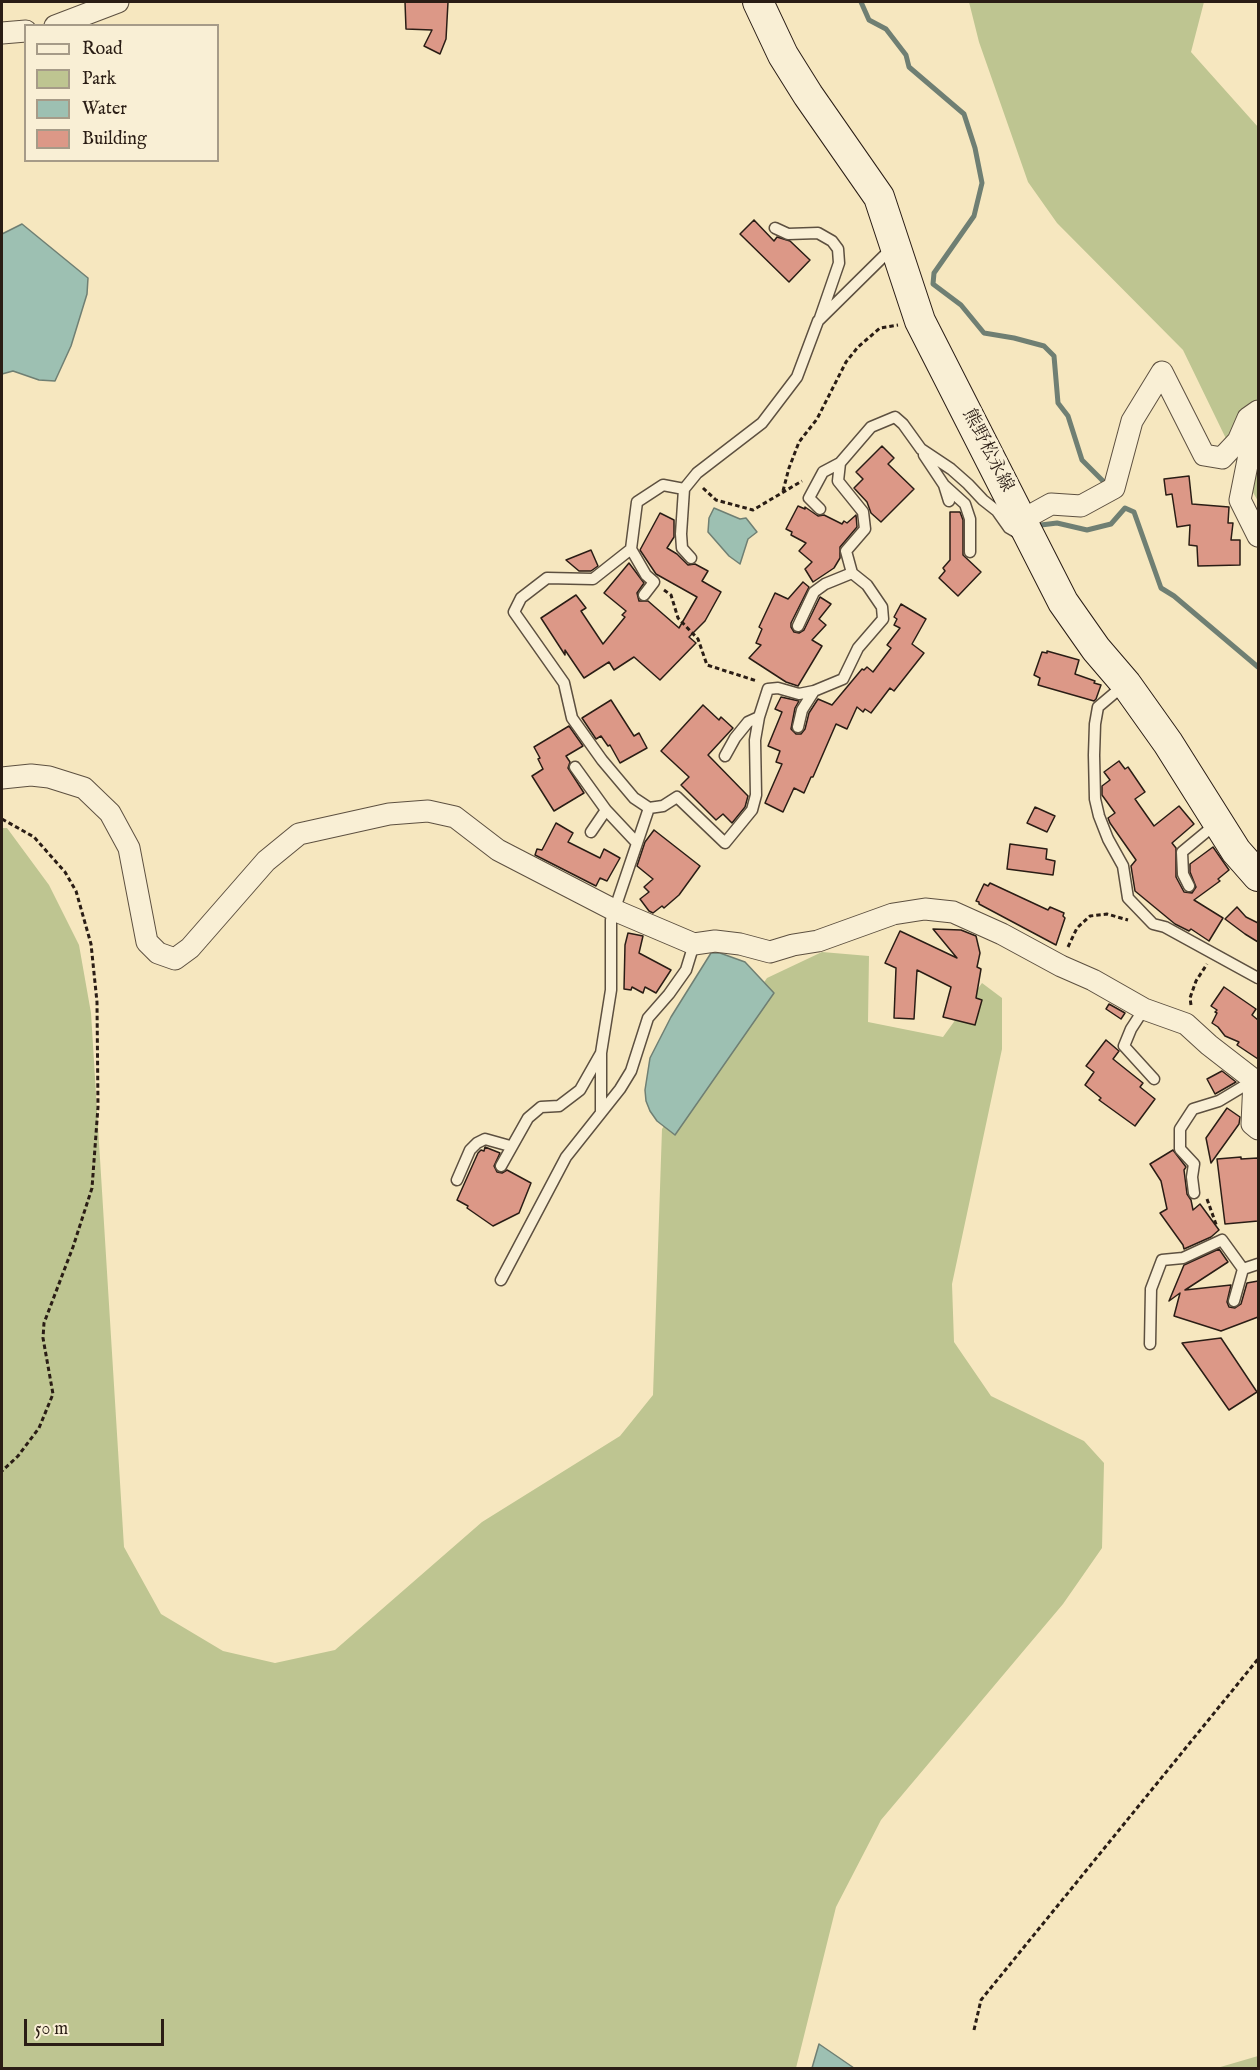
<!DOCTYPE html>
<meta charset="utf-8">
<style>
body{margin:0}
#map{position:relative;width:1260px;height:2070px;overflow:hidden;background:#f6e7bf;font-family:"IM FELL English",serif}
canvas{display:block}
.frame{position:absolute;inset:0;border:3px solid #2a1d15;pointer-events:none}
.legend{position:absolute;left:24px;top:24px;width:195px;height:138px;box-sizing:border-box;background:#f9efd5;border:2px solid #a69b88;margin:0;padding:8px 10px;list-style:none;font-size:18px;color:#2a1d15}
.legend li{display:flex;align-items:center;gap:12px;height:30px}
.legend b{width:30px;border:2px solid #a69b88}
.scale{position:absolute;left:24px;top:2019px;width:140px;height:27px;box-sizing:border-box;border:3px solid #2a1d15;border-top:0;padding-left:8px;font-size:18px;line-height:21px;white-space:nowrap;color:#2a1d15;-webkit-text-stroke:4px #f9efd5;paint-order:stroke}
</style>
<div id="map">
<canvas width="1260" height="2070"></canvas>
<div class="frame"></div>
<ul class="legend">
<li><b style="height:8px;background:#f9efd5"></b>Road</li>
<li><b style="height:16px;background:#bec591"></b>Park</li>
<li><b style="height:16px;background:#9dc0b2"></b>Water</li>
<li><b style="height:16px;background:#dc9887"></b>Building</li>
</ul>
<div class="scale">50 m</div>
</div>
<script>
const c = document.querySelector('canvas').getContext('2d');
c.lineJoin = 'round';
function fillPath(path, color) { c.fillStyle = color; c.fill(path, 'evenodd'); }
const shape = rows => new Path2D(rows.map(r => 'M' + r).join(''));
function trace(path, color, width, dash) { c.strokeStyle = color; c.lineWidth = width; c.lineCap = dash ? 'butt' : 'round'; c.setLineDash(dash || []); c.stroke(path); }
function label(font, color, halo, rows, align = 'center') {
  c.font = font + ' "IM FELL English","Noto Serif JP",serif'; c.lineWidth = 6; c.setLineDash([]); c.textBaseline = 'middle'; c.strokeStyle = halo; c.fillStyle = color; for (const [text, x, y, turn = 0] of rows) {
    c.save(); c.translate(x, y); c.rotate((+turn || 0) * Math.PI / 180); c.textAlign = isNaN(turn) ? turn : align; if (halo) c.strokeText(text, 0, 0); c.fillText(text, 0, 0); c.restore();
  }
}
fillPath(shape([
 [969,2,1204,2,1191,52,1258,127,1258,501,1248,484,1183,350,1057,223,1028,182,979,42],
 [2,828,7,828,49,885,79,945,91,1013,124,1547,161,1614,223,1651,275,1663,335,1650,482,1522,620,1436,653,1395,662,1129,767,978,822,952,869,956,868,1022,943,1037,982,983,1002,998,1002,1049,952,1284,954,1342,991,1396,1084,1441,1104,1463,1102,1548,1063,1604,881,1820,836,1907,796,2068,2,2068],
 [1258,2056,1258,2068,1217,2068]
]), '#bec591');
const water = shape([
 [22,224,88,278,87,294,71,346,55,381,39,380,13,371,2,374,2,234,22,224],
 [714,508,740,519,746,518,757,532,748,539,740,564,729,556,708,532,709,518,714,508],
 [711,953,720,953,745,962,774,993,675,1135,657,1121,650,1111,646,1101,645,1090,650,1058,671,1017,711,953],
 [819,2044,854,2068,812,2068,819,2044]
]);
fillPath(water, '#9dc0b2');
trace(water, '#6f7f73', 1.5);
trace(shape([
 [861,2,869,20,886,29,906,55,909,67,964,114,975,148,982,183,974,216,934,273,933,284,961,305,984,333,1014,338,1044,346,1054,356,1058,403,1068,416,1082,460,1106,484],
 [1041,525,1057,523,1087,530,1111,524,1125,508,1134,512,1161,588,1174,596,1258,667]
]), '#6f7f73', 5);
const building = shape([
 [405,2,448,2,446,39,440,54,424,46,432,30,406,29,405,2],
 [754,220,774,241,777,237,790,241,810,260,789,282,740,234,754,220],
 [882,446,894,458,888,464,914,489,881,522,871,513,867,502,854,488,863,479,856,472,882,446],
 [1189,476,1192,504,1229,507,1228,523,1233,523,1231,540,1240,540,1240,565,1198,566,1197,546,1189,545,1190,525,1177,527,1172,494,1166,495,1164,479,1189,476],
 [798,506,805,509,805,507,818,516,824,515,842,524,844,521,847,523,856,515,857,527,840,547,840,558,834,568,813,582,805,569,812,562,799,551,806,543,791,535,792,532,786,529,798,506],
 [950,512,960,512,963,520,963,555,981,572,958,596,939,578,945,571,943,568,950,560,950,512],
 [660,513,674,520,674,537,667,548,677,554,688,565,695,564,708,571,702,581,721,592,705,621,689,637,696,643,660,680,634,657,614,670,609,662,584,678,565,650,565,655,541,618,576,595,586,608,581,611,603,644,625,617,622,615,626,611,604,593,629,563,644,583,637,593,639,601,648,601,679,628,697,597,656,574,640,550,660,513],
 [591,550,598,566,591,571,579,571,566,560,591,550],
 [803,582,809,587,791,623,791,627,794,632,799,633,804,630,820,597,831,604,819,619,826,625,812,640,822,646,798,686,786,682,749,658,761,645,756,643,762,629,759,627,775,593,788,599,803,582],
 [901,604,926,619,912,644,924,653,894,691,890,688,871,713,865,709,863,712,857,707,847,729,836,724,813,777,811,777,804,793,794,788,783,812,765,803,782,764,776,762,780,751,768,746,782,712,775,709,781,697,799,701,795,708,791,729,796,734,801,734,805,729,809,713,818,699,832,705,862,669,864,670,867,667,873,672,891,648,887,645,900,628,894,625,897,619,894,617,901,604],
 [1047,651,1079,660,1075,674,1095,681,1094,683,1101,685,1096,699,1094,701,1038,685,1040,678,1034,675,1042,652,1047,653,1047,651],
 [611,700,634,736,639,733,647,748,620,763,610,745,608,746,601,736,596,739,582,718,611,700],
 [703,705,719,720,721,717,733,728,708,755,748,796,745,807,732,823,723,814,716,820,681,785,689,777,661,751,703,705],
 [569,726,583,746,566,756,570,762,568,768,584,793,554,811,532,776,543,769,538,759,540,758,534,747,569,726],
 [1119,761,1125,769,1128,767,1145,792,1135,799,1154,826,1179,806,1194,824,1172,843,1176,848,1176,877,1184,892,1192,893,1196,887,1190,872,1190,864,1213,847,1229,870,1218,879,1220,881,1194,900,1223,918,1209,941,1191,929,1189,931,1175,924,1135,891,1131,866,1136,860,1110,823,1108,818,1115,813,1102,795,1102,786,1110,780,1104,772,1119,761],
 [1035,807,1055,816,1047,832,1027,823,1035,807],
 [556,823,573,833,568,842,600,858,604,849,620,858,607,881,600,878,596,886,535,855,537,849,542,850,556,823],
 [654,830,700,866,679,895,664,908,662,906,653,913,649,911,640,899,649,892,644,887,653,879,637,866,645,842,654,830],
 [1010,844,1047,849,1046,859,1055,861,1053,875,1007,869,1010,844],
 [990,883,1048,910,1050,907,1064,913,1063,916,1065,918,1056,945,979,904,979,902,976,901,984,884,988,886,990,883],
 [1237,907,1246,917,1258,923,1258,942,1245,934,1225,919,1237,907],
 [933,929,961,930,976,936,980,953,977,967,981,969,976,998,982,1000,975,1025,943,1017,951,987,917,970,914,1019,894,1018,896,968,885,963,900,931,957,958,933,929],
 [628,933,643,936,639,953,671,970,656,993,645,987,643,993,632,987,631,990,624,989,625,945,628,933],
 [1224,987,1256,1009,1252,1015,1258,1020,1258,1059,1237,1045,1239,1042,1225,1036,1218,1027,1212,1023,1217,1013,1215,1012,1217,1010,1211,1006,1224,987],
 [1109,1004,1125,1013,1121,1019,1106,1009,1109,1004],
 [1106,1040,1119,1051,1113,1059,1143,1083,1140,1087,1155,1099,1135,1126,1099,1100,1101,1098,1085,1085,1094,1072,1086,1066,1106,1040],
 [1222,1071,1236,1082,1215,1094,1207,1079,1222,1071],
 [1227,1108,1240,1117,1239,1124,1211,1163,1206,1138,1227,1108],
 [485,1147,500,1153,494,1166,497,1172,502,1173,507,1170,531,1183,519,1213,493,1226,467,1208,468,1206,457,1200,478,1153,481,1150,484,1151,485,1147],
 [1173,1150,1186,1167,1184,1170,1187,1194,1191,1200,1193,1210,1200,1204,1219,1230,1211,1237,1184,1249,1183,1245,1160,1213,1167,1209,1161,1181,1150,1164,1173,1150],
 [1241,1157,1241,1159,1258,1158,1258,1221,1225,1224,1217,1159,1241,1157],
 [1219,1249,1228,1262,1185,1290,1231,1285,1227,1302,1229,1307,1235,1308,1241,1304,1247,1283,1258,1281,1258,1317,1221,1331,1174,1316,1180,1293,1169,1301,1184,1265,1219,1249],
 [1221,1338,1257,1392,1229,1410,1182,1343,1221,1338]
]);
fillPath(building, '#dc9887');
trace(building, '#2a1d15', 1.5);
const service = shape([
 [775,228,788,234,818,233,832,241,838,249,839,263,820,318],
 [924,455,944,485,949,501],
 [944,485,965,504,970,519,970,552],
 [684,489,681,534,682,548,691,558],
 [820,509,809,498,823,472,840,463],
 [631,549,646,575,654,582,644,595],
 [798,626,814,592,825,584,852,573],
 [1124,685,1098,707,1095,724,1094,755,1095,799,1099,816,1108,839,1123,866,1128,898,1153,924,1165,927,1258,978],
 [798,727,802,710,814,691],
 [725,756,735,738,748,722,759,717],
 [575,767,606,810,636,842],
 [649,808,663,806,677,797,725,843,752,810,756,795,755,740,759,717,768,689,778,688,799,694,814,691,843,679,858,648,883,619,882,607,867,585,852,573,846,551,865,529,863,512,838,481,840,463,871,427,895,417,903,424,921,449,951,469,968,484,983,500,997,511,1009,528,1021,535],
 [591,832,606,810],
 [1189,886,1183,874,1182,852,1217,823],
 [1144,1009,1131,1029,1124,1046,1154,1079],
 [601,1113,601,1054],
 [501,1166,528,1118,541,1107,559,1106,580,1090,601,1053,611,990,611,920,649,808,634,798,602,760,572,718,564,683,514,612,521,598,547,578,593,579,631,549,637,502,663,485,684,489,697,473,762,423,797,377,818,321,892,248],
 [457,1180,470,1150,477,1143,485,1139,510,1146],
 [1194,1193,1192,1177,1194,1164,1180,1149,1180,1129,1193,1109,1219,1101,1254,1080],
 [501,1280,566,1157,620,1089,631,1071,648,1018,669,994,686,970,694,944],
 [1234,1301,1243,1269,1258,1264],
 [1150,1344,1151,1289,1162,1260,1183,1258,1222,1240,1243,1269]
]);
const minor = shape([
 [55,26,118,2],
 [2,33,26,31],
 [1258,421,1254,430,1240,500,1258,536],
 [1022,520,1051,504,1081,506,1114,488,1132,421,1162,372,1204,455,1222,458,1238,441,1248,418,1258,411],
 [2,778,31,775,49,777,84,788,110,813,129,848,147,942,158,953,175,959,190,948,266,861,299,834,389,814,428,811,455,817,498,850,614,910,694,944,715,941,740,944,770,952,793,945,818,941,893,914,925,909,953,912,1002,934,1061,966,1093,980,1144,1009,1186,1024,1209,1045,1254,1080,1252,1124,1258,1129]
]);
const secondary = shape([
 [758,2,783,55,808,95,879,197,920,321,1063,602,1096,649,1126,684,1168,743,1236,851,1258,876]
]);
trace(service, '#5d5040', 13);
trace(minor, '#5d5040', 23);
trace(secondary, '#2a1d15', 32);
trace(shape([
 [703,488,716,500,753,510,802,481],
 [783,491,789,468,799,442,817,419,846,362,858,347,880,328,898,325],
 [664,590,671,595,678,618,698,639,707,665,757,681],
 [2,819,34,837,65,872,76,891,91,944,97,1002,98,1107,92,1188,73,1247,44,1323,43,1338,53,1394,39,1428,18,1456,2,1471],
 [1068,947,1077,928,1090,916,1107,914,1128,920],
 [1191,1005,1190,998,1196,981,1207,964],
 [1207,1199,1217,1227],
 [974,2030,981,2000,1258,1659]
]), '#2a1d15', 3, [4.5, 3]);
trace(service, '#f9efd5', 10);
trace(minor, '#f9efd5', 21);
trace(secondary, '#f9efd5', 30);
label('18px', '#2a1d15', '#f9efd5', [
 ["熊野松永線",987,451,63]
]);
</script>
